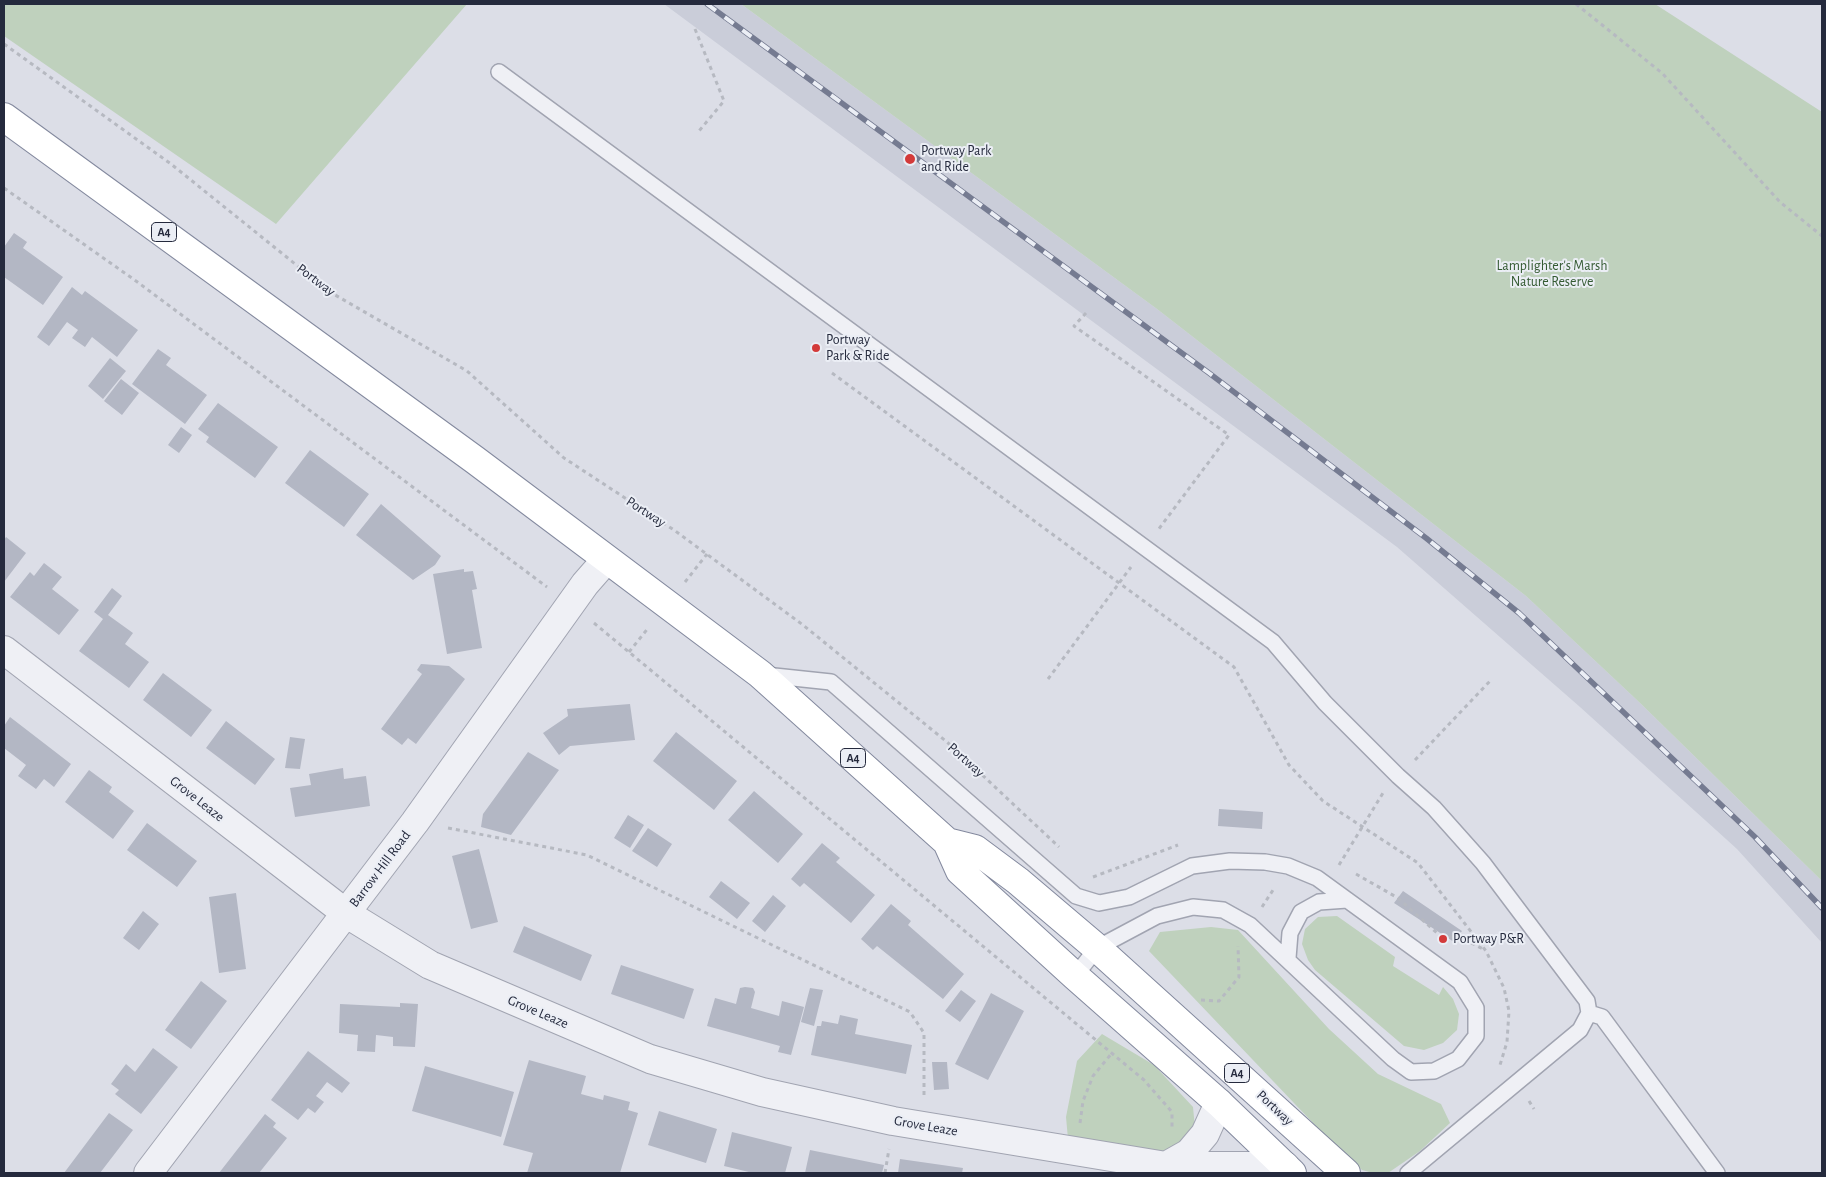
<!DOCTYPE html>
<style>
body{margin:0}
#map{position:relative;width:1826px;height:1177px;overflow:hidden;background:#dcdee7;font-family:"Alegreya Sans",sans-serif}
canvas{display:block}
.frame{position:absolute;inset:0;border:5px solid #252a3d;pointer-events:none}
</style>
<div id="map">
<canvas width="1826" height="1177"></canvas>
<div class="frame"></div>
</div>
<script>
const c = document.querySelector('canvas').getContext('2d');
c.lineJoin = 'round';
function fillPath(path, color) { c.fillStyle = color; c.fill(path, 'evenodd'); }
const shape = rows => new Path2D(rows.map(r => 'M' + r).join(''));
function trace(path, color, width, dash) { c.strokeStyle = color; c.lineWidth = width; c.lineCap = dash ? 'butt' : 'round'; c.setLineDash(dash || []); c.stroke(path); }
function label(font, color, halo, rows, align = 'center') {
  c.font = font + ' "Alegreya Sans",sans-serif'; c.lineWidth = 4; c.setLineDash([]); c.textBaseline = 'middle'; c.strokeStyle = halo; c.fillStyle = color; for (const [text, x, y, turn = 0] of rows) {
    c.save(); c.translate(x, y); c.rotate((+turn || 0) * Math.PI / 180); c.textAlign = isNaN(turn) ? turn : align; if (halo) c.strokeText(text, 0, 0); c.fillText(text, 0, 0); c.restore();
  }
}
fillPath(shape([
 [664,4,741,4,1157,309,1526,596,1639,702,1822,881,1822,943,1737,849,1580,707,1397,547]
]), '#cacdd9');
fillPath(shape([
 [4,4,467,4,276,224,4,36],
 [741,4,1655,4,1822,112,1822,881,1639,702,1526,596,1157,309],
 [1337,916,1395,957,1393,966,1439,995,1443,987,1453,999,1459,1014,1457,1030,1443,1043,1424,1050,1404,1046,1315,970,1308,960,1302,944,1305,929,1318,917],
 [1211,927,1238,930,1329,1029,1378,1074,1441,1104,1450,1123,1420,1151,1388,1173,1373,1173,1362,1170,1335,1146,1149,951,1160,932],
 [1102,1034,1154,1065,1193,1107,1195,1128,1185,1145,1162,1151,1068,1139,1066,1117,1077,1061]
]), '#bfd1bd');
fillPath(shape([
 [14,233,27,242,23,248,63,277,43,305,4,277,4,247],
 [72,287,82,295,85,291,138,330,117,357,92,337,85,347,72,338,78,330,67,322,49,346,37,337],
 [158,349,171,358,166,365,207,395,185,424,132,384],
 [110,358,126,371,103,399,88,386],
 [121,379,139,393,122,415,104,401],
 [218,403,278,447,255,478,206,442,209,437,198,429],
 [181,427,192,435,179,453,168,445],
 [310,450,369,494,344,527,285,483],
 [381,504,441,556,435,565,413,580,356,535],
 [6,537,26,553,4,582,4,540],
 [44,563,62,577,52,589,79,610,59,635,10,597,30,572,34,576],
 [464,569,464,572,473,571,477,589,472,590,482,648,447,654,433,574],
 [112,588,122,596,108,615,133,633,125,644,149,662,129,688,79,651,103,619,94,612],
 [421,664,449,666,465,679,416,744,408,738,402,745,381,729,422,674,417,670],
 [163,673,212,710,191,737,143,700],
 [630,704,635,740,570,746,559,755,543,733,568,716,567,709],
 [10,717,71,764,54,787,44,779,36,789,18,776,26,765,4,748,4,726],
 [226,721,275,759,255,785,206,748],
 [676,732,737,781,714,810,653,761],
 [290,737,305,739,300,769,285,768],
 [528,752,559,770,511,835,481,827,483,814],
 [343,768,344,779,366,776,370,806,295,817,290,788,311,785,309,774],
 [89,770,112,787,109,792,134,811,113,839,65,802],
 [754,791,803,834,778,863,728,820],
 [1219,809,1263,812,1262,829,1218,826],
 [628,815,644,825,630,848,614,838],
 [147,823,197,861,177,887,127,850],
 [648,828,672,844,657,867,632,851],
 [822,843,840,858,836,862,875,895,851,923,804,883,800,887,791,879],
 [479,849,498,922,471,929,452,856],
 [721,881,750,903,737,919,709,897],
 [1403,891,1462,931,1454,942,1394,903],
 [236,893,246,969,219,973,209,897],
 [773,895,786,906,765,932,752,921],
 [891,904,911,921,908,925,964,974,943,999,877,946,873,950,861,939],
 [143,911,159,924,139,950,123,938],
 [524,926,592,955,581,981,513,952],
 [621,965,694,989,684,1019,611,994],
 [201,981,227,1001,191,1049,165,1030],
 [745,987,753,988,755,992,751,1008,779,1016,782,1001,804,1007,791,1055,778,1052,780,1046,707,1026,715,998,736,1004,740,988],
 [810,988,823,990,814,1026,801,1022],
 [961,990,976,1001,960,1022,945,1011],
 [991,993,1024,1011,988,1080,955,1064],
 [400,1003,418,1004,415,1047,393,1046,393,1037,376,1035,375,1052,357,1051,358,1035,339,1033,340,1004,400,1007],
 [840,1015,858,1019,855,1034,912,1045,906,1074,811,1055,817,1026,821,1026,822,1021,838,1024],
 [153,1048,178,1067,141,1114,115,1094,119,1090,111,1084,126,1064,135,1072],
 [308,1051,350,1083,342,1093,327,1082,316,1096,324,1102,315,1113,308,1108,298,1120,271,1100],
 [529,1060,586,1076,581,1094,603,1100,604,1095,630,1102,628,1110,638,1113,620,1173,527,1173,533,1153,503,1145],
 [932,1062,947,1062,949,1089,934,1090],
 [425,1066,514,1092,501,1137,412,1111],
 [659,1111,717,1129,706,1163,648,1145],
 [109,1113,133,1130,100,1173,64,1173],
 [265,1114,276,1123,273,1127,287,1138,259,1173,219,1173],
 [732,1132,792,1147,785,1173,753,1173,724,1166],
 [810,1150,884,1165,882,1173,805,1173],
 [900,1159,963,1168,962,1173,898,1173]
]), '#b3b7c4');
const lane = shape([
 [499,72,1273,642,1325,703,1398,776,1434,808,1483,863,1587,1001,1589,1013,1580,1030,1408,1173],
 [765,675,831,682,1076,896,1099,903,1129,897,1192,866,1230,861,1265,862,1288,866,1317,878,1460,982,1476,1008,1476,1036,1458,1059,1434,1071,1411,1072,1393,1059,1250,925,1223,910,1193,907,1157,916,1097,948,1075,976],
 [1288,958,1290,933,1301,912,1319,902,1347,900],
 [1589,1013,1602,1017,1717,1173]
]);
const street = shape([
 [4,650,347,914,430,965,650,1059,762,1092,893,1121,1166,1166,1285,1166],
 [1166,1166,1189,1153,1205,1134,1219,1103],
 [148,1173,415,822,585,584,606,560]
]);
const highway = shape([
 [4,117,475,460,760,674,947,842,960,871,1075,976,1219,1103,1292,1173],
 [947,842,975,849,1018,881,1097,948,1346,1173]
]);
trace(lane, '#a1a4b1', 18);
trace(street, '#a1a4b1', 30);
trace(highway, '#83899e', 30);
trace(shape([
 [1576,4,1662,73,1780,202,1822,236],
 [695,29,724,101,699,131],
 [4,44,171,164,330,292,467,371,564,458,674,530,803,625,947,742,1059,847],
 [4,188,136,281,547,587],
 [1086,313,1074,326,1229,435,1158,530],
 [832,373,1234,667,1289,765,1323,801,1418,863,1486,951,1504,988,1509,1011,1507,1042,1500,1065],
 [685,582,707,554],
 [594,623,1144,1080,1172,1112,1172,1128],
 [629,652,649,627],
 [1048,679,1131,567],
 [1415,760,1490,681],
 [448,828,587,855,910,1012,924,1033,924,1096],
 [1339,865,1383,793],
 [1356,874,1398,898,1437,933],
 [1093,877,1178,845],
 [1262,907,1275,887],
 [1441,938,1458,936,1483,949],
 [1201,1000,1219,1001,1239,977,1238,946],
 [1529,1101,1534,1109],
 [1080,1123,1083,1101,1093,1076,1112,1053],
 [885,1173,889,1149]
]), '#b6b9c1', 3, [4, 4]);
trace(lane, '#eff0f5', 15);
trace(street, '#eff0f5', 28);
trace(highway, '#fff', 28);
const rail = shape([
 [707,4,1209,373,1426,538,1519,613,1755,837,1822,908]
]);
trace(rail, '#757b91', 5.5);
trace(rail, '#ebeef5', 4, [11]);
for (const [x, y, r, color] of [
 [910,159,6,"#d33a3a"],
 [816,348,5,"#d33a3a"],
 [1443,939,5,"#d33a3a"]
]) { const dot = new Path2D(); dot.arc(x, y, r, 0, 2 * Math.PI); c.fillStyle = color; c.fill(dot); trace(dot, '#ebeef5', 2); }
for (const [x, y, w] of [
 [164,232,25],
 [853,758,25],
 [1237,1073,25]
]) { const box = new Path2D(); box.roundRect(x - w / 2, y - 9.5, w, 19, 4); c.fillStyle = '#ebeef5'; c.fill(box); trace(box, '#252a3d', 1); }
label('bold 12px', '#252a3d', null, [
 ["A4",164,232],
 ["A4",853,758],
 ["A4",1237,1073]
]);
label('14px', '#252a3d', '#ebeef5', [
 ["Portway Park",921,151],
 ["and Ride",921,167],
 ["Portway",826,340],
 ["Park & Ride",826,356],
 ["Portway P&R",1453,939]
], 'left');
label('14px', '#345a32', '#ebeef5', [
 ["Lamplighter's Marsh",1552,266],
 ["Nature Reserve",1552,282]
]);
label('14px', '#252a3d', '#ebeef5', [
 ["Portway",316,280,37],
 ["Portway",646,512,33],
 ["Portway",966,760,42],
 ["Grove Leaze",197,799,38],
 ["Barrow Hill Road",380,869,-53],
 ["Grove Leaze",538,1012,23],
 ["Portway",1275,1108,43],
 ["Grove Leaze",926,1126,10]
]);
</script>
